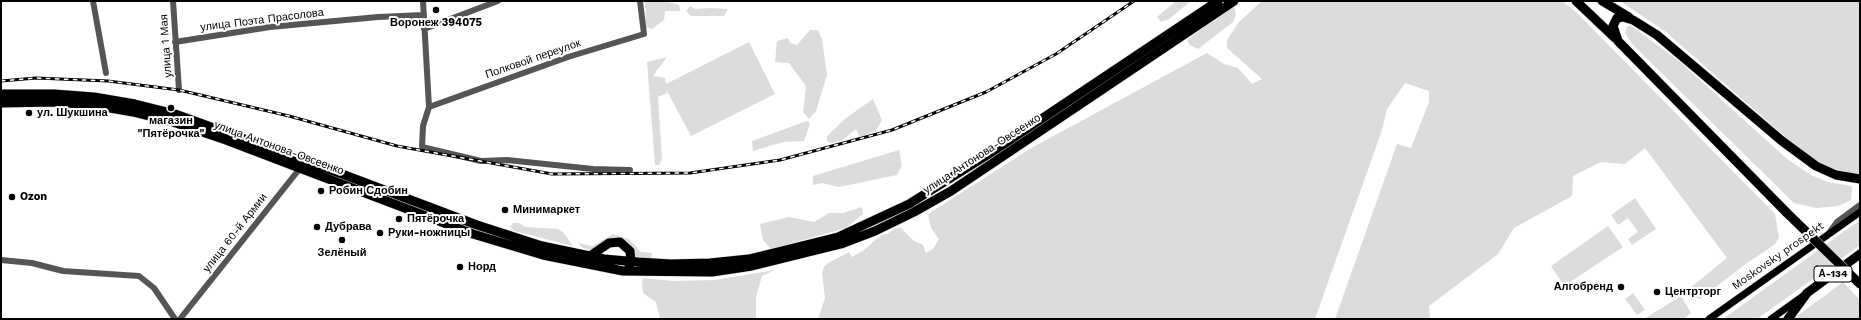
<!DOCTYPE html>
<meta charset="utf-8">
<style>
body{margin:0}
#map{position:relative;width:1861px;height:320px;overflow:hidden;background:#fff;font-family:"Work Sans",sans-serif}
canvas{display:block}
.frame{position:absolute;inset:0;border:2px solid #000;pointer-events:none}
</style>
<div id="map">
<canvas width="1861" height="320"></canvas>
<div class="frame"></div>
</div>
<script>
const c = document.querySelector('canvas').getContext('2d');
c.lineJoin = 'round';
function fillPath(path, color) { c.fillStyle = color; c.fill(path, 'evenodd'); }
const shape = rows => new Path2D(rows.map(r => 'M' + r).join(''));
function trace(path, color, width, dash) { c.strokeStyle = color; c.lineWidth = width; c.lineCap = dash ? 'butt' : 'round'; c.setLineDash(dash || []); c.stroke(path); }
function label(font, color, halo, rows, align = 'center') {
  c.font = font + ' "Work Sans",sans-serif'; c.lineWidth = 4; c.setLineDash([]); c.textBaseline = 'middle'; c.strokeStyle = halo; c.fillStyle = color; for (const [text, x, y, turn = 0] of rows) {
    c.save(); c.translate(x, y); c.rotate((+turn || 0) * Math.PI / 180); c.textAlign = isNaN(turn) ? turn : align; if (halo) c.strokeText(text, 0, 0); c.fillText(text, 0, 0); c.restore();
  }
}
fillPath(shape([
 [645,1,665,1,679,5,680,11,665,11,664,20,652,29,646,27],
 [1176,1,1191,1,1169,19,1161,22,1157,17],
 [1262,1,1562,1,1576,12,1775,214,1779,238,1774,245,1747,263,1700,299,1694,297,1690,288,1727,258,1645,148,1625,164,1601,162,1573,176,1572,196,1514,228,1498,254,1429,306,1430,319,1335,319,1397,144,1411,148,1429,102,1429,91,1405,83,1387,109,1382,130,1315,319,818,319,825,298,822,273,824,267,828,263,849,252,852,257,864,250,881,235,887,234,896,228,901,228,914,241,923,245,926,253,933,249,939,239,931,228,928,214,1033,147,1207,53,1224,64,1238,68,1252,84,1262,79,1227,48,1227,40,1239,22],
 [1620,1,1860,1,1860,174,1843,172,1821,164,1790,141,1666,32],
 [1234,5,1236,15,1233,22,1198,49,1190,45,1187,40],
 [690,6,695,9,711,8,728,9,724,16,691,16,686,11],
 [1630,25,1679,61,1787,159,1811,175,1828,182,1852,186,1851,200,1838,206,1816,208,1794,203,1632,44,1625,33,1627,27],
 [810,30,818,30,822,39,827,75,816,111,809,119,803,112,806,86,789,63,775,62,777,41,788,38,790,43,797,45],
 [749,42,775,94,691,136,666,89,667,93,658,97,662,159,659,165,655,165,647,62,667,57,653,76,665,78,666,84],
 [873,99,882,120,876,131,860,137,856,129,841,141,830,143,827,141,827,136,846,118],
 [807,121,810,123,804,141,783,142,753,151,752,141],
 [899,150,902,166,897,175,839,187,822,183,813,185,813,176],
 [1635,198,1656,229,1632,245,1628,239,1638,232,1628,218,1618,225,1611,215],
 [862,207,863,214,846,228,771,249,763,240,760,224,789,217,814,222,829,213,843,213],
 [1860,220,1860,245,1859,246,1757,319,1723,319],
 [513,223,519,223,525,227,558,229,563,232,573,246,514,231,510,227],
 [1608,226,1623,247,1564,286,1551,266],
 [613,234,629,239,641,252,652,253,651,259,634,258,630,244,621,238,611,238,592,250,583,248,578,243,592,246],
 [775,270,762,276,756,297,756,319,660,319,656,302,643,293,642,284,643,278,673,281,715,280],
 [1843,282,1860,300,1860,319,1793,319],
 [1633,293,1645,310,1637,315,1625,299],
 [1681,296,1691,313,1684,319,1644,319]
]), '#dcdcdc');
const major = shape([
 [1709,319,1860,212],
 [1771,319,1803,296]
]);
const highway = shape([
 [1576,1,1615,38],
 [1602,1,1629,17],
 [1,94,54,94,94,97,135,104,175,114,342,174,477,225,542,246,604,259,638,262,671,264,710,263,749,259,838,237,909,204,992,152,1218,1],
 [1,103,54,102,93,105,133,112,173,122,226,140,473,234,543,255,623,271,712,272,752,266,841,244,875,231,914,212,951,191,1234,1],
 [1787,213,1618,41,1613,26,1617,18,1623,17,1633,20,1657,35,1782,141,1816,166,1836,175,1860,179],
 [590,256,609,243,620,242,630,251,631,262,629,266],
 [1788,319,1807,293,1860,254]
]);
trace(major, '#dbdbdb', 8);
trace(highway, '#dbdbdb', 10);
trace(shape([
 [93,1,106,73],
 [173,1,179,90],
 [423,1,429,107,423,126,422,147,481,161,507,160,593,169,630,170],
 [424,29,498,1],
 [175,42,270,27,378,17,424,15],
 [429,107,568,57,644,34,640,1],
 [1829,233,1837,222,1860,205],
 [1,260,32,263,63,271,139,276,154,288,175,319],
 [180,319,301,167]
]), '#555', 6);
trace(major, '#000', 7);
trace(highway, '#000', 9);
const rail = shape([
 [1,81,36,78,108,81,179,90,289,116,397,146,552,174,690,173,780,160,892,130,986,92,1056,54,1134,1]
]);
trace(rail, '#000', 3);
trace(rail, '#fff', 1.5, [4.5]);
const highwayBridge = shape([
 [1787,213,1860,284]
]);
trace(highwayBridge, '#dbdbdb', 10, []);
trace(highwayBridge, '#000', 9);
for (const [x, y, r, color] of [
 [436,10,4,"#000"],
 [171,108,4,"#000"],
 [29,113,4,"#000"],
 [321,191,4,"#000"],
 [12,197,4,"#000"],
 [505,210,4,"#000"],
 [399,219,4,"#000"],
 [317,227,4,"#000"],
 [380,233,4,"#000"],
 [342,240,4,"#000"],
 [460,267,4,"#000"],
 [1621,287,4,"#000"],
 [1657,292,4,"#000"]
]) { const dot = new Path2D(); dot.arc(x, y, r, 0, 2 * Math.PI); c.fillStyle = color; c.fill(dot); trace(dot, '#fff', 1.5); }
for (const [x, y, w] of [
 [1833,274,38]
]) { const box = new Path2D(); box.roundRect(x - w / 2, y - 8, w, 16, 3); c.fillStyle = '#fff'; c.fill(box); trace(box, '#000', 1); }
label('bold 10px', '#000', null, [
 ["А-134",1833,274]
]);
label('11px', '#000', '#fff', [
 ["улица Поэта Прасолова",262,20,-7],
 ["улица 1 Мая",166,46,-94],
 ["Полковой переулок",533,59,-19],
 ["улица Антонова-Овсеенко",279,148,20],
 ["улица Антонова-Овсеенко",982,154,-33],
 ["улица 60-й Армии",235,233,-52],
 ["Moskovsky prospekt",1778,256,-35]
]);
label('bold 11px', '#000', '#fff', [
 ["Воронеж 394075",436,23,"center"],
 ["ул. Шукшина",37,113],
 ["магазин",171,121,"center"],
 ["\"Пятёрочка\"",171,134,"center"],
 ["Робин Сдобин",329,191],
 ["Ozon",20,197],
 ["Минимаркет",513,210],
 ["Пятёрочка",407,219],
 ["Дубрава",325,227],
 ["Руки-ножницы",388,233],
 ["Зелёный",342,253,"center"],
 ["Норд",468,267],
 ["Алгобренд",1613,287,"right"],
 ["Центрторг",1665,292]
], 'left');
</script>
